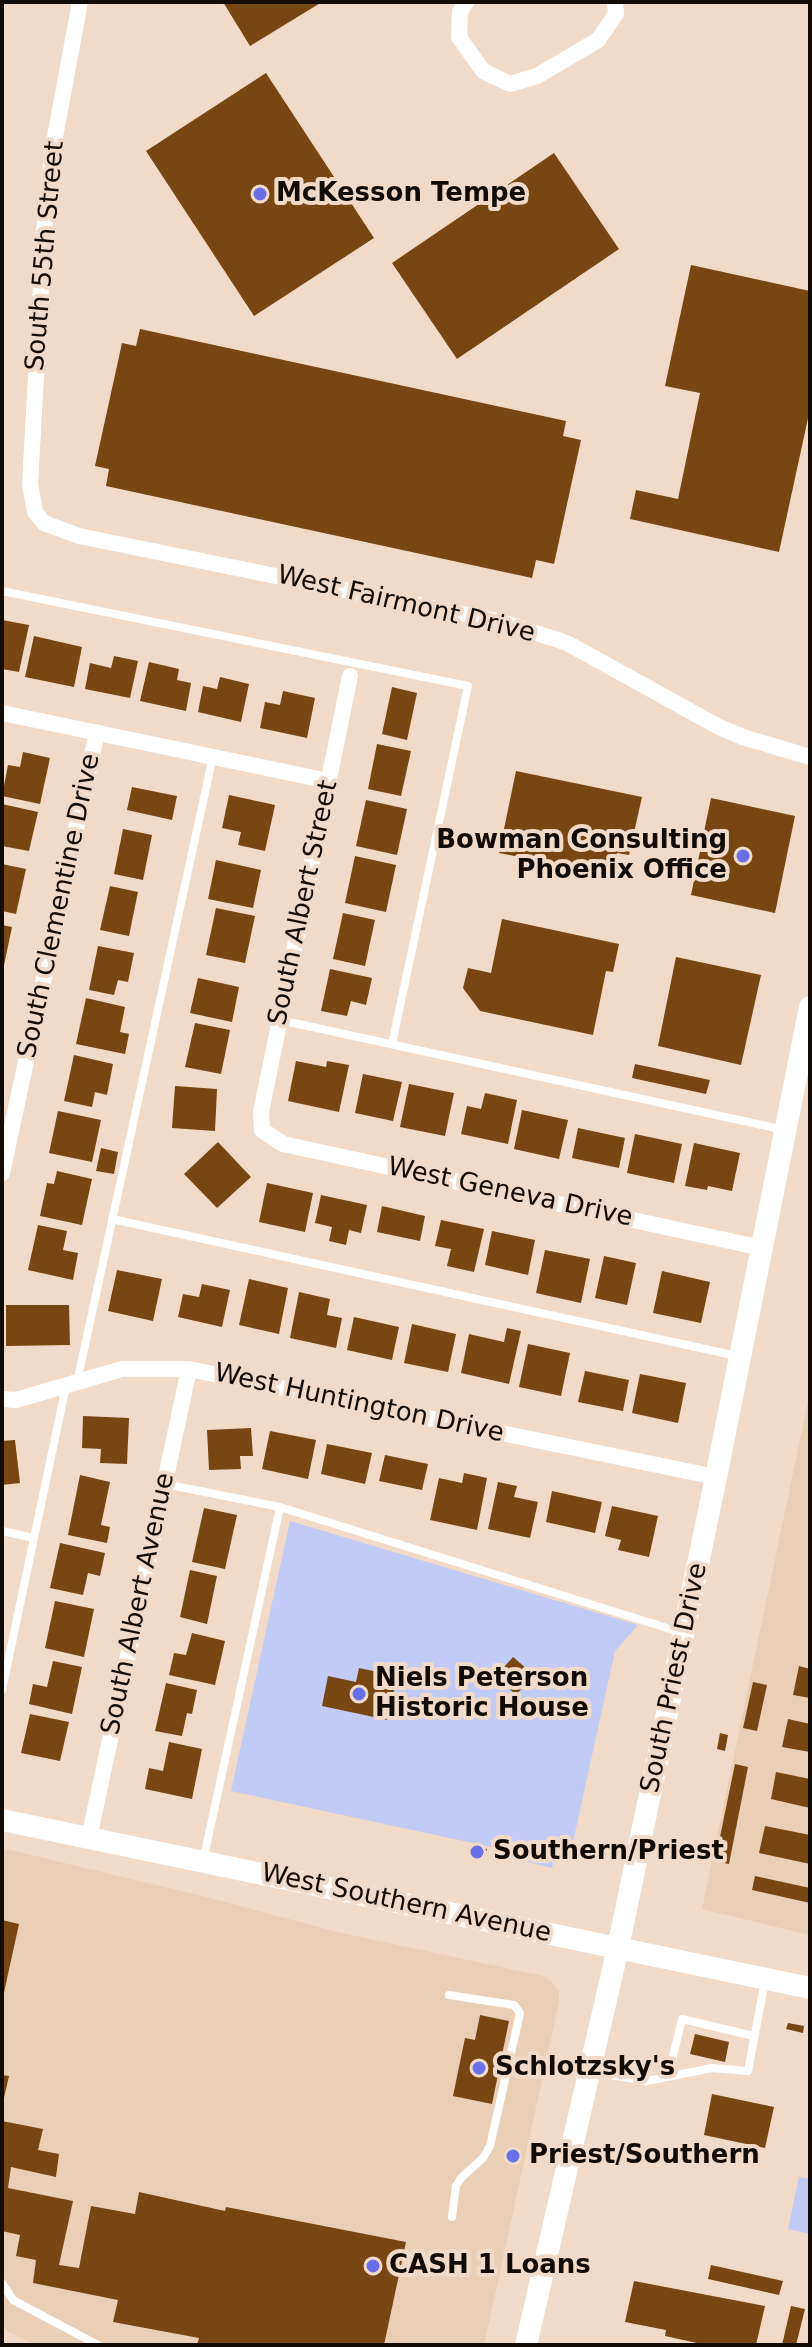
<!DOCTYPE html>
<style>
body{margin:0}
#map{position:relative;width:812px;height:2347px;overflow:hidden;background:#f1dac7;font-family:"DejaVu Sans",sans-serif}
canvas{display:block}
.frame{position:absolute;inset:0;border:4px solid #130c06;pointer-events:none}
</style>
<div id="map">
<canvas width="812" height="2347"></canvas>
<div class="frame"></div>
</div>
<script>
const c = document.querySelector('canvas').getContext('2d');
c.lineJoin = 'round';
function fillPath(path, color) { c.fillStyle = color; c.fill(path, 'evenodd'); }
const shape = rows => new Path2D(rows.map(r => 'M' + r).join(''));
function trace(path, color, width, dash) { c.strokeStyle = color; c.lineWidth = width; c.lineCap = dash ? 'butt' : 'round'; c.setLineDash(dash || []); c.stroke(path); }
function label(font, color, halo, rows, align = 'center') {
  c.font = font + ' "DejaVu Sans",sans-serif'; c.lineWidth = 8; c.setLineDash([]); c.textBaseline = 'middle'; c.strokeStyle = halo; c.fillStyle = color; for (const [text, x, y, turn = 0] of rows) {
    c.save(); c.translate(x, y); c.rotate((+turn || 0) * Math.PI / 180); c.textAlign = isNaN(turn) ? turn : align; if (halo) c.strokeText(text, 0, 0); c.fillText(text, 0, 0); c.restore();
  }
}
fillPath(shape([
 [810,1392,810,1935,702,1909],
 [2,1848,210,1898,337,1932,543,1976,552,1982,559,1991,559,2002,484,2345,35,2345,7,2331,2,2323]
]), '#ebceb6');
fillPath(shape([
 [290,1521,638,1625,615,1651,569,1860,554,1857,552,1868,528,1862,528,1856,482,1845,231,1791],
 [799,2177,810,2179,810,2234,788,2229]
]), '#c2caf6');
fillPath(shape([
 [223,2,322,2,250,46],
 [266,73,374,238,254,316,146,151],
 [554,153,619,249,457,359,392,263],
 [691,265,810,291,810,409,779,552,630,519,636,490,678,499,700,393,665,386],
 [140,329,566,421,563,436,581,440,554,564,536,560,532,578,106,486,109,469,95,466,122,343,136,346],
 [2,620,29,625,19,672,2,669],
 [34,636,82,647,74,687,25,677],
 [114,656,138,661,130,698,85,689,90,663,111,668],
 [149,662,179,669,177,680,191,683,186,711,140,701],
 [220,677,249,684,241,722,198,712,203,686,217,689],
 [392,687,417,693,407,740,382,734],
 [283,691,315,698,307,738,260,728,265,702,280,705],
 [377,744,411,751,401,796,368,789],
 [23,752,50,758,40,804,2,796,8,765,20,767],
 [516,771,642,797,629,855,617,853,614,865,604,863,603,873,499,853],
 [132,787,177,796,172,820,127,810],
 [229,795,275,805,265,851,238,845,241,832,222,828],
 [711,798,795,816,775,913,691,895],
 [366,800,407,809,397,855,356,846],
 [2,804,38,812,29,851,2,846],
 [123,829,152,835,143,880,114,874],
 [355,856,396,865,386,912,345,903],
 [216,860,261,870,253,908,208,899],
 [2,864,26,869,16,914,2,911],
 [110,886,138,892,129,936,100,930],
 [216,908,255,916,245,963,206,955],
 [343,913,375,920,365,966,333,959],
 [502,919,619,944,613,972,606,971,593,1035,480,1011,463,988,468,968,491,973],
 [2,925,12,927,3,970,2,969],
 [98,946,134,953,128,982,118,980,114,995,89,990],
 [676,957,761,975,741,1065,658,1046],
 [330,969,372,978,366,1005,351,1001,347,1016,321,1011],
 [198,978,239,987,232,1022,190,1013],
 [86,998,125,1007,120,1032,129,1034,125,1054,76,1044],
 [195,1023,230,1030,221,1074,185,1067],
 [74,1055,113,1064,107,1095,95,1092,92,1107,64,1101],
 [296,1061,326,1067,327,1061,349,1065,339,1112,288,1101],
 [635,1064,710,1080,706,1094,632,1078],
 [363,1074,402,1082,393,1121,355,1113],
 [409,1084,454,1093,445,1136,400,1127],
 [175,1086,217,1089,215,1131,172,1128],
 [485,1093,517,1100,508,1144,461,1134,467,1106,481,1109],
 [522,1110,568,1120,559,1159,514,1149],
 [58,1111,101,1120,92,1162,49,1153],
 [578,1128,625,1138,619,1168,572,1158],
 [635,1134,682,1144,674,1183,627,1173],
 [218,1142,251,1177,217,1208,184,1174],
 [694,1143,740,1153,732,1191,708,1186,707,1190,685,1186],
 [101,1148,118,1152,114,1174,96,1171],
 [57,1171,92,1179,82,1225,40,1216,47,1183,54,1184],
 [267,1183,313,1193,305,1232,259,1222],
 [321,1195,367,1205,361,1233,349,1230,346,1245,329,1241,332,1227,315,1223],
 [382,1206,425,1216,420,1241,377,1232],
 [441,1220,484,1229,474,1272,447,1266,451,1249,435,1246],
 [38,1225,67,1231,63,1250,78,1253,73,1280,28,1270],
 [492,1231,535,1240,528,1275,485,1265],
 [545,1250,590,1259,581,1303,536,1293],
 [604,1256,636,1263,627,1305,595,1298],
 [117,1270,162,1279,153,1321,108,1311],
 [662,1271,710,1282,701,1323,653,1313],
 [249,1279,288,1288,279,1334,239,1325],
 [202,1284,230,1290,222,1327,178,1317,183,1294,199,1297],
 [299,1292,330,1299,327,1315,342,1318,336,1348,290,1338],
 [6,1305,69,1305,70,1345,6,1346],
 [354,1317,399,1327,392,1360,347,1350],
 [412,1324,456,1334,448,1372,404,1363],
 [507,1328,521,1331,509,1384,461,1373,469,1334,504,1342],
 [528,1344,570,1353,561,1396,519,1387],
 [585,1371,629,1380,623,1411,578,1402],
 [640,1374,686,1383,678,1423,632,1413],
 [83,1416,129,1418,127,1464,100,1463,101,1449,82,1448],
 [251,1428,253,1456,240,1456,241,1469,209,1470,207,1430],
 [270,1431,316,1440,308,1479,262,1469],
 [15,1440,20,1483,2,1485,2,1441],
 [327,1444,372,1453,365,1484,321,1474],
 [385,1455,428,1464,422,1490,379,1481],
 [464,1473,487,1478,477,1530,430,1520,439,1478,462,1483],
 [80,1475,110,1482,101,1525,110,1527,107,1543,68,1535],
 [498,1482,517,1486,514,1497,538,1502,530,1538,488,1529],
 [552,1491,602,1502,595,1533,546,1522],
 [612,1506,658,1516,649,1557,618,1550,621,1540,605,1536],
 [204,1508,237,1515,225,1569,192,1562],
 [60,1543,105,1553,100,1576,88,1573,83,1595,50,1588],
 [190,1570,217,1576,207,1624,180,1617],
 [55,1601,94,1609,84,1657,45,1648],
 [192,1633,225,1641,215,1685,169,1675,174,1653,186,1655],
 [513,1657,534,1675,516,1695,496,1676],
 [53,1661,82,1667,72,1714,29,1704,33,1684,47,1687],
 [799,1666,810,1669,810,1698,793,1695],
 [359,1668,397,1676,388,1720,322,1706,328,1676,356,1682],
 [753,1682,767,1685,757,1731,743,1728],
 [166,1683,197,1690,192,1714,187,1713,182,1736,155,1731],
 [30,1714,69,1722,60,1761,21,1753],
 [788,1719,810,1724,810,1752,782,1747],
 [720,1733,728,1735,725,1751,717,1749],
 [169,1742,202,1749,192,1799,145,1789,149,1768,163,1771],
 [735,1764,748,1767,729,1864,715,1861],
 [776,1772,810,1779,810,1808,771,1799],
 [765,1826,810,1835,810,1864,759,1853],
 [471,1845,487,1849,485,1856,469,1853],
 [755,1876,810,1888,810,1903,752,1890],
 [2,1920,19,1924,3,1997,2,1997],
 [480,2015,509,2021,492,2104,453,2096,465,2038,475,2040],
 [788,2023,804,2026,803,2033,786,2029],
 [695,2034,729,2042,725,2062,690,2054],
 [2,2075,9,2076,3,2102,2,2102],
 [712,2094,774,2107,765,2148,704,2135],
 [2,2121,43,2129,38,2150,59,2154,56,2177,11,2167,8,2188,73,2201,59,2265,79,2268,91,2206,135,2214,139,2192,225,2211,226,2207,406,2242,384,2345,197,2345,199,2338,113,2322,118,2300,33,2283,36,2260,16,2256,20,2235,2,2231],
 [510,2147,518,2148,516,2164,507,2162],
 [711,2265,783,2281,779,2295,708,2279],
 [634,2281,765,2306,756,2345,706,2345,665,2336,666,2330,625,2322],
 [791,2306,805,2309,796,2345,782,2345]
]), '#774612');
trace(shape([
 [2,591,468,686,392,1044],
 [280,1020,785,1130],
 [112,1219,737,1356],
 [77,1382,213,756],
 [165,1484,280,1507,683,1633],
 [2,1531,34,1538],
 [2,1690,66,1386],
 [203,1861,280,1507],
 [449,1995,514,2005,520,2013,490,2146,483,2158,461,2178,456,2186,452,2217],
 [591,2072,647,2081,712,2068,748,2071,765,1981],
 [668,2077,682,2019,754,2036],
 [2,2283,13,2300,98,2345]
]), '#fff', 8);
trace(shape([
 [80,2,52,153,44,232,30,484,35,512,44,523,79,536,502,622,567,643,719,727,743,737,810,757],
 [466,2,460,12,459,37,483,71,510,84,537,76,598,40,616,14,615,2],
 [350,676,261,1112,262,1130,283,1144,762,1248],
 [2,713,329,781],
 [2,1173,97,732],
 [2,1399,16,1400,122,1369,189,1369,716,1477],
 [89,1838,189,1369]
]), '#fff', 16);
trace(shape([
 [2,1820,810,1988],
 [526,2345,618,1948,716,1477,810,1007]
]), '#fff', 22);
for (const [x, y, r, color] of [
 [260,194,8,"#686fe8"],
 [743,856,8,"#686fe8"],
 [359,1694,8,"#686fe8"],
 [477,1852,8,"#686fe8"],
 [479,2068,8,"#686fe8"],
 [513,2156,8,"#686fe8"],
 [373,2266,8,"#686fe8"]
]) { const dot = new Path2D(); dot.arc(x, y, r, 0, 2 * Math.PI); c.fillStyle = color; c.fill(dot); trace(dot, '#f1dac7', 3); }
label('bold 26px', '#130c06', '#f1dac7', [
 ["McKesson Tempe",276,194],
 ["Bowman Consulting",727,841,"right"],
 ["Phoenix Office",727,871,"right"],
 ["Niels Peterson",375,1679],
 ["Historic House",375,1709],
 ["Southern/Priest",493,1852],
 ["Schlotzsky's",495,2068],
 ["Priest/Southern",529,2156],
 ["CASH 1 Loans",389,2266]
], 'left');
label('26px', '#130c06', '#f1dac7', [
 ["South 55th Street",46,256,-85],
 ["West Fairmont Drive",406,605,13],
 ["South Albert Street",304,903,-78],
 ["South Clementine Drive",60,906,-78],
 ["West Geneva Drive",510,1193,12],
 ["West Huntington Drive",359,1404,12],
 ["South Albert Avenue",139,1604,-78],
 ["South Priest Drive",675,1678,-78],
 ["West Southern Avenue",406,1904,12]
]);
</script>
